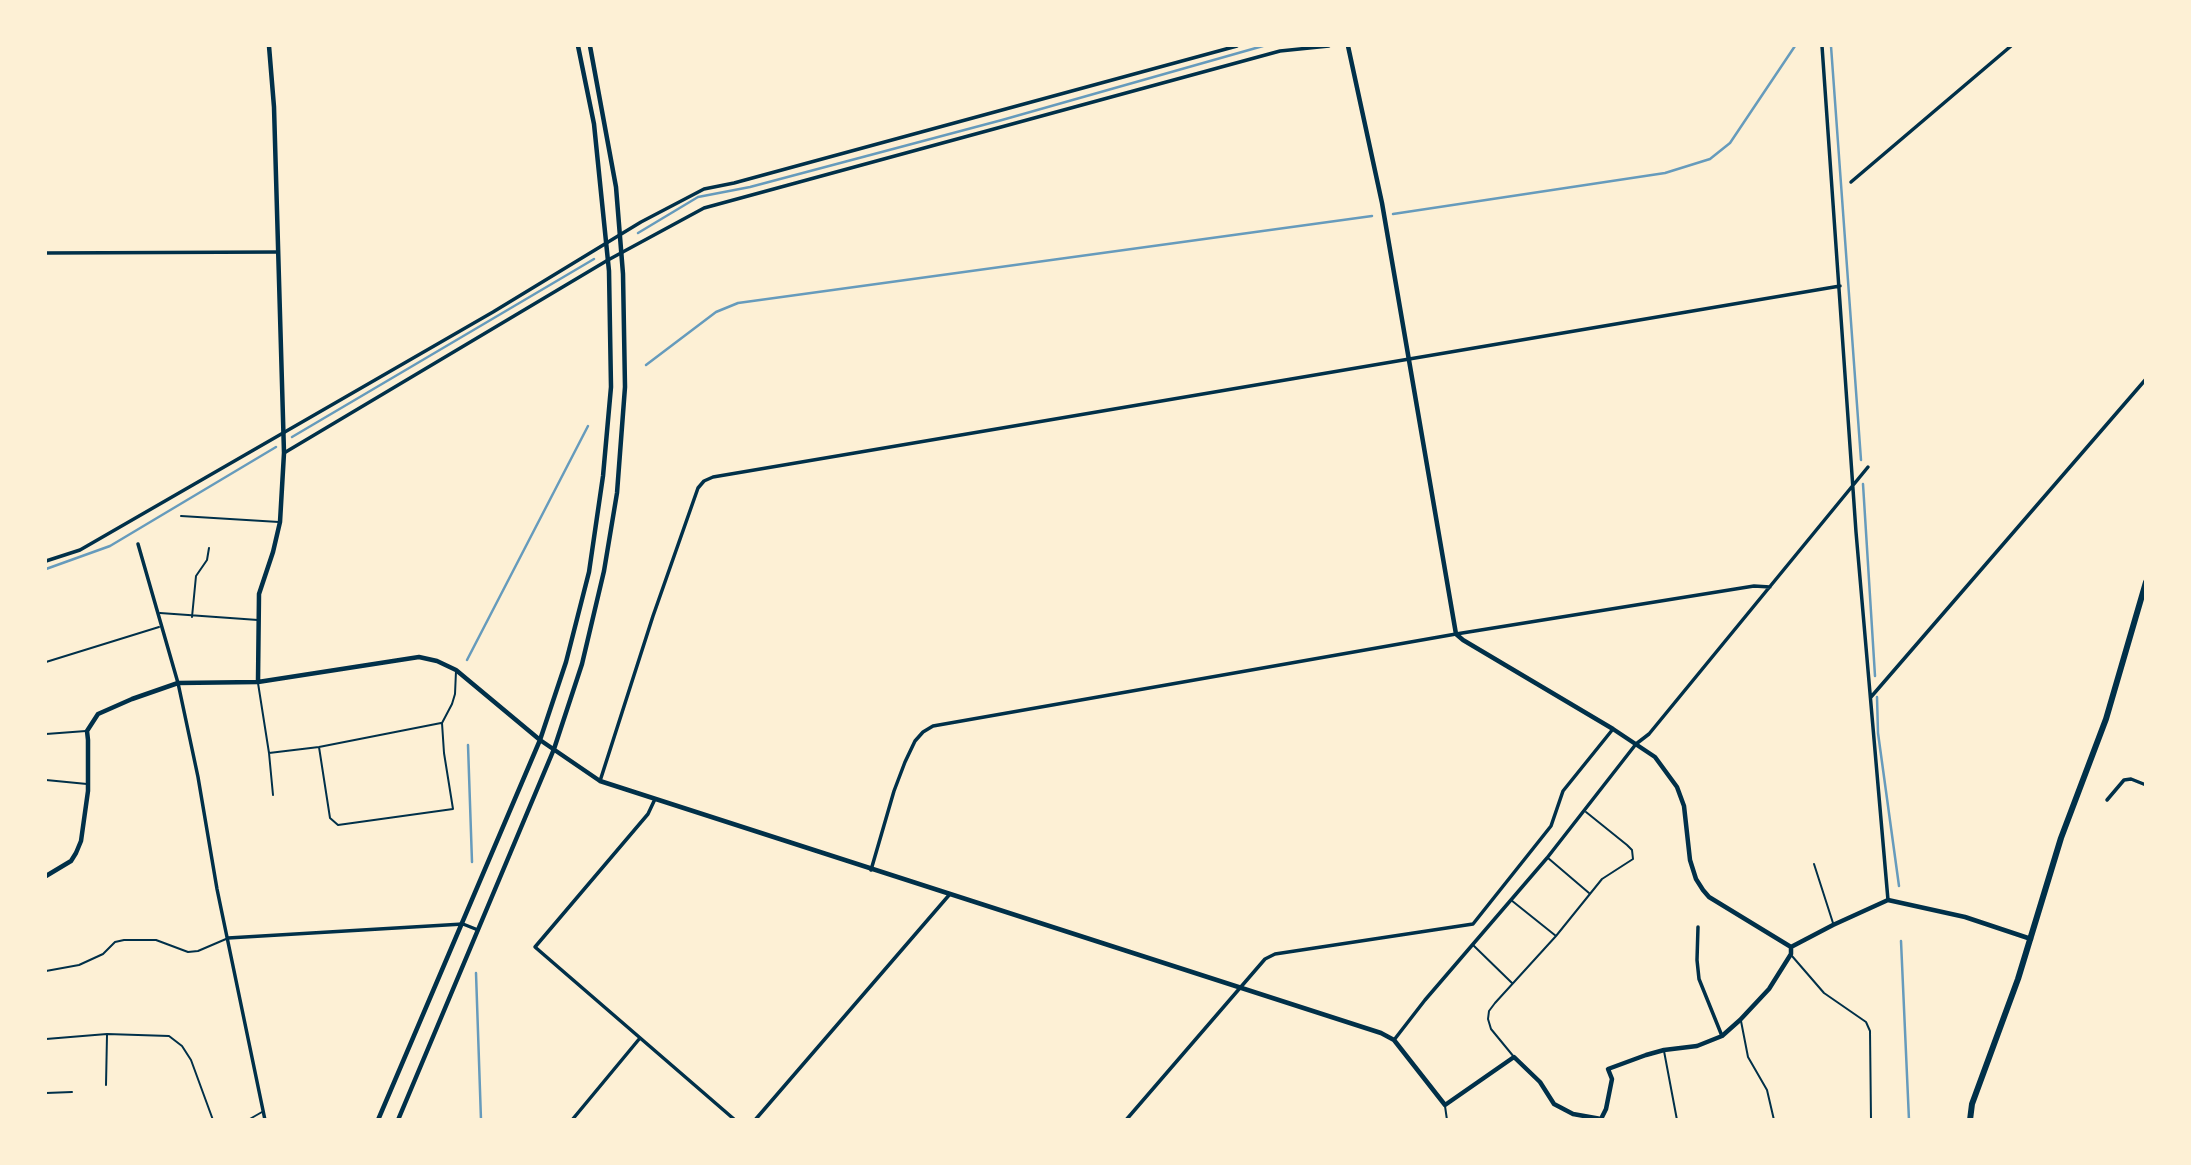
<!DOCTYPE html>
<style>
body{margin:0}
#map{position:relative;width:2191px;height:1165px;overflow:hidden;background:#fdf0d5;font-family:"Open Sans",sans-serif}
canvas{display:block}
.frame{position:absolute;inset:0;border:47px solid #fdf0d5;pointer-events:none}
</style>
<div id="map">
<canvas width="2191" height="1165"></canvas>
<div class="frame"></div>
</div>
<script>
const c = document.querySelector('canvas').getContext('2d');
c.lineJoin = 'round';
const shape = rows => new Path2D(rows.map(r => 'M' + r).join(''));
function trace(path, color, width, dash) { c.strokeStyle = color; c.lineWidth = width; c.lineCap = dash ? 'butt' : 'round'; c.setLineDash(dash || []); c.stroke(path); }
trace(shape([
 [1831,46,1861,460],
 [1393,214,1665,173,1710,159,1730,143,1795,46],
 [638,233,698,197,750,187,1002,120,1263,46],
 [646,365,716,312,738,303,1372,216],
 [292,437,594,259],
 [1863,484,1875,676],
 [46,569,110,546,276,447],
 [467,660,588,426],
 [1877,697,1878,733,1899,886],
 [468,745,472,862],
 [1901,941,1909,1120],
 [476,973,481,1120]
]), '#669bbc', 2.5);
trace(shape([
 [181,516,279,522],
 [160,613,258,620],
 [192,617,196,576,207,560,209,548],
 [46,662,159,627],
 [258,683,269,753,273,795],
 [46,734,86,731],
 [319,747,330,818,338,825,453,809,444,753,442,723,452,704,455,694,456,671],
 [269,753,319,747,441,723],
 [46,780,87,784],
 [1548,858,1589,893],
 [1814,864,1833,923],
 [1511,900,1556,936],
 [1473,945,1512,983],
 [1792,956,1824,993,1866,1022,1870,1031,1871,1120],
 [46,971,79,965,103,954,115,942,124,940,156,940,188,952,198,951,226,939],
 [1741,1021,1748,1057,1767,1090,1774,1120],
 [46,1039,107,1034,169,1036,182,1046,191,1060,213,1120],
 [1664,1051,1677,1120],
 [1514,1057,1491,1029,1488,1019,1489,1011,1495,1003,1556,936,1602,879,1633,859,1632,850,1627,845,1586,812],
 [106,1085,107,1035],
 [46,1093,72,1092],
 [1445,1106,1447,1120],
 [248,1120,262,1112]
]), '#003049', 2);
trace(shape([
 [1822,46,1856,532,1888,900],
 [1851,182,2011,46],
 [46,253,278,252],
 [284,453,608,260,704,208,1280,51,1329,46],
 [138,544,178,683,198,777,217,889,265,1120],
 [46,561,80,550,493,312,641,222,704,189,734,183,1237,46],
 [1871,697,2146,379],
 [600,781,653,616,698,488,704,481,713,477,1840,286],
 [655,799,648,814,535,947,735,1120],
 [2107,800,2124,780,2131,779,2146,785],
 [871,870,894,791,905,762,915,741,923,732,933,726,1456,634,1754,586,1770,587],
 [1698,927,1697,960,1699,979,1722,1036],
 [228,938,463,924,478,930],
 [1394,1040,1425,1000,1547,858,1636,744,1649,734,1868,467],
 [572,1120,640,1038],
 [755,1120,950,894],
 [1126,1120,1265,959,1275,954,1473,924,1551,826,1563,791,1613,729]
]), '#003049', 3.5);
trace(shape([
 [1348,46,1382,203,1456,634,1463,640,1613,729,1655,757,1677,787,1684,806,1690,860,1696,879,1703,890,1709,897,1791,947],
 [258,681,259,594,273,552,280,522,284,453,274,107,269,46],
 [46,876,71,861,76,853,81,841,88,791,88,740,87,731,98,714,132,699,178,683,258,682,419,657,437,661,456,670,540,740,600,781,1381,1033,1394,1040,1445,1105,1514,1057,1540,1082,1554,1104,1573,1114,1601,1119,1606,1109,1612,1079,1608,1069,1646,1055,1664,1050,1697,1046,1722,1036,1740,1020,1769,989,1791,954,1791,947],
 [1791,947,1833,925,1888,900,1965,917,2031,939],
 [378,1120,540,740,566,662,589,572,603,476,611,387,609,271,594,124,578,46],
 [398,1120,554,749,582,664,604,571,617,493,625,387,623,274,616,187,590,46]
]), '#003049', 4.5);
trace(shape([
 [1970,1120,1972,1104,2018,979,2061,838,2106,719,2146,582]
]), '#003049', 6);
</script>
